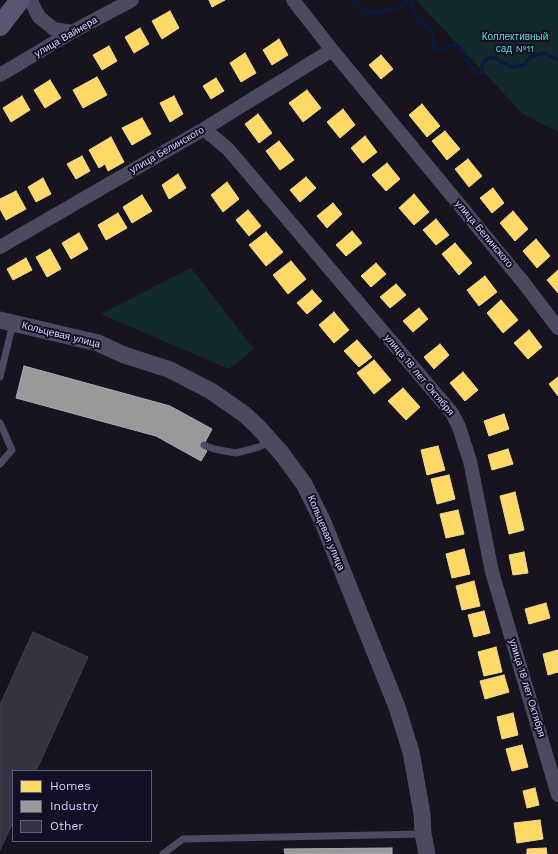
<!DOCTYPE html>
<meta charset="utf-8">
<style>
body{margin:0}
#map{position:relative;width:558px;height:854px;overflow:hidden;background:#17141f;font-family:"Work Sans",sans-serif}
canvas{display:block}
.legend{position:absolute;left:12px;top:770px;width:140px;height:72px;box-sizing:border-box;background:#140f24;border:1px solid #645d7c;margin:0;padding:5px 7px;list-style:none;font-size:12px;color:#dbd2ff}
.legend li{display:flex;align-items:center;gap:8px;height:20px}
.legend b{width:20px;border:1px solid #645d7c}
</style>
<div id="map">
<canvas width="558" height="854"></canvas>
<ul class="legend">
<li><b style="height:11px;background:#ffd966"></b>Homes</li>
<li><b style="height:11px;background:#999"></b>Industry</li>
<li><b style="height:11px;background:#353241"></b>Other</li>
</ul>
</div>
<script>
const c = document.querySelector('canvas').getContext('2d');
c.lineJoin = 'round';
function fillPath(path, color) { c.fillStyle = color; c.fill(path, 'evenodd'); }
const shape = rows => new Path2D(rows.map(r => 'M' + r).join(''));
function trace(path, color, width, dash) { c.strokeStyle = color; c.lineWidth = width; c.lineCap = dash ? 'butt' : 'round'; c.setLineDash(dash || []); c.stroke(path); }
function label(font, color, halo, rows, align = 'center') {
  c.font = font + ' "Work Sans",sans-serif'; c.lineWidth = 4; c.setLineDash([]); c.textBaseline = 'middle'; c.strokeStyle = halo; c.fillStyle = color; for (const [text, x, y, turn = 0] of rows) {
    c.save(); c.translate(x, y); c.rotate((+turn || 0) * Math.PI / 180); c.textAlign = isNaN(turn) ? turn : align; if (halo) c.strokeText(text, 0, 0); c.fillText(text, 0, 0); c.restore();
  }
}
fillPath(shape([
 [416,0,558,0,558,132,523,114],
 [191,268,254,349,229,369,101,314]
]), '#132a2c');
const homes = shape([
 [209,0,225,0,212,7,209,0],
 [170,11,179,28,162,39,152,21,170,11],
 [140,28,149,44,134,53,125,37,140,28],
 [279,39,288,55,272,65,263,50,279,39],
 [109,46,117,61,102,70,93,55,109,46],
 [245,53,256,73,241,82,230,63,245,53],
 [381,55,393,69,381,79,369,65,381,55],
 [97,77,107,95,83,108,73,90,97,77],
 [216,78,224,91,211,99,203,86,216,78],
 [50,80,61,98,45,108,34,90,50,80],
 [307,90,321,108,303,122,289,103,307,90],
 [22,96,30,110,11,122,3,108,22,96],
 [174,96,183,114,170,122,160,103,174,96],
 [422,104,440,126,427,137,409,115,422,104],
 [343,109,355,125,340,138,327,122,343,109],
 [258,114,272,133,259,143,245,124,258,114],
 [142,118,151,134,132,145,122,128,142,118],
 [445,131,460,149,447,160,432,141,445,131],
 [365,136,377,152,363,163,351,148,365,136],
 [111,137,124,162,108,171,105,164,99,168,89,150,111,137],
 [279,141,294,160,280,170,266,151,279,141],
 [82,156,90,171,76,179,67,164,82,156],
 [468,159,482,176,469,187,455,169,468,159],
 [387,163,400,179,386,191,372,175,387,163],
 [178,174,186,188,169,199,162,185,178,174],
 [306,177,316,188,300,202,290,190,306,177],
 [43,178,51,194,36,202,28,187,43,178],
 [227,182,239,199,223,212,211,195,227,182],
 [493,188,504,203,492,213,480,198,493,188],
 [16,191,26,209,6,220,0,209,0,199,16,191],
 [414,194,429,212,414,225,399,208,414,194],
 [142,195,152,211,132,223,123,207,142,195],
 [333,203,342,214,327,228,317,216,333,203],
 [248,210,261,226,249,236,236,220,248,210],
 [513,211,528,229,515,241,500,223,513,211],
 [118,213,127,228,106,240,98,225,118,213],
 [436,219,449,235,436,245,423,230,436,219],
 [352,231,362,243,346,256,336,245,352,231],
 [266,232,283,252,266,266,249,245,266,232],
 [79,233,88,249,71,259,62,243,79,233],
 [536,239,550,256,537,268,523,251,536,239],
 [455,243,472,263,459,275,442,254,455,243],
 [50,249,61,269,47,277,36,257,50,249],
 [26,258,32,270,13,280,7,269,26,258],
 [291,261,306,279,288,294,273,275,291,261],
 [376,263,386,274,371,287,361,276,376,263],
 [558,270,558,293,547,280,558,270],
 [485,276,497,292,479,306,467,290,485,276],
 [396,284,406,295,390,308,380,297,396,284],
 [312,290,322,301,307,314,297,303,312,290],
 [501,300,518,320,503,333,487,313,501,300],
 [419,308,428,319,413,332,403,321,419,308],
 [334,312,349,330,334,343,319,325,334,312],
 [529,330,542,347,528,359,514,343,529,330],
 [357,340,372,357,359,367,344,351,357,340],
 [440,344,449,355,434,369,424,357,440,344],
 [374,360,391,380,374,394,357,373,374,360],
 [463,372,478,390,465,401,450,383,463,372],
 [558,377,558,396,549,384,558,377],
 [403,388,420,407,406,420,388,401,403,388],
 [504,414,509,429,489,436,484,421,504,414],
 [438,446,445,470,427,475,421,450,438,446],
 [508,449,513,464,492,470,488,455,508,449],
 [449,475,455,499,437,504,431,479,449,475],
 [515,492,524,530,509,534,500,496,515,492],
 [458,510,464,534,446,538,440,514,458,510],
 [464,549,470,574,452,578,446,554,464,549],
 [524,552,528,573,513,575,509,555,524,552],
 [474,581,480,606,462,610,456,586,474,581],
 [546,603,550,618,529,624,525,609,546,603],
 [484,611,490,633,474,637,468,615,484,611],
 [496,647,502,672,484,676,478,652,496,647],
 [558,650,558,672,548,675,543,654,558,650],
 [504,675,509,692,485,699,480,681,504,675],
 [513,713,518,735,502,739,497,717,513,713],
 [522,745,528,767,512,771,506,749,522,745],
 [535,788,539,805,527,808,523,791,535,788],
 [540,820,543,839,517,843,514,823,540,820],
 [546,848,547,854,527,854,527,849,546,848]
]);
fillPath(homes, '#ffd966');
trace(homes, '#f4d794', 1);
const industry = shape([
 [24,366,170,406,212,429,202,448,207,451,201,461,156,436,16,398,24,366],
 [392,848,392,854,285,854,284,849,392,848]
]);
fillPath(industry, '#999');
trace(industry, '#adaab8', 1);
trace(shape([
 [355,0,358,6,368,13,393,10,407,1,411,2,417,20,422,24,432,30,433,44,435,48,441,50,454,44,459,48,474,71,478,75,482,71,482,66,486,59,494,57,503,63,512,67,524,65,530,57,544,53,558,60]
]), '#0b193f', 3.5);
const building = shape([
 [33,632,88,657,36,771,13,771,13,822,0,850,0,705,33,632]
]);
fillPath(building, '#353241');
trace(building, '#443e53', 1);
trace(shape([
 [0,377,13,323],
 [0,423,12,450,0,464],
 [204,445,214,449,236,453,259,447,270,441],
 [163,854,183,839,423,834]
]), '#4c4960', 7);
trace(shape([
 [32,0,32,3,39,17,54,29,72,32],
 [293,0,332,50,523,282,558,328],
 [0,75,72,32,132,0],
 [204,129,228,149,452,413,459,427,470,461,492,572,558,795],
 [0,247,204,129,332,50]
]), '#4c4960', 14);
trace(shape([
 [0,320,98,343,124,355,168,369,180,375,211,391,244,414,258,427,282,454,304,484,322,520,397,707,411,752,415,774,422,814,423,834,427,854]
]), '#4c4960', 17);
trace(shape([
 [0,26,20,0]
]), '#595573', 20);
label('10px', '#dbd2ff', '#140f24', [
 ["улица Вайнера",66,37,-30],
 ["улица Белинского",167,150,-30],
 ["улица Белинского",484,234,50],
 ["Кольцевая улица",61,335,14],
 ["улица 18 лет Октября",419,375,50],
 ["Кольцевая улица",326,533,67],
 ["улица 18 лет Октября",527,688,73]
]);
label('10px', '#5fdeca', '#140f24', [
 ["Коллективный",515,37],
 ["сад №11",515,49]
]);
</script>
